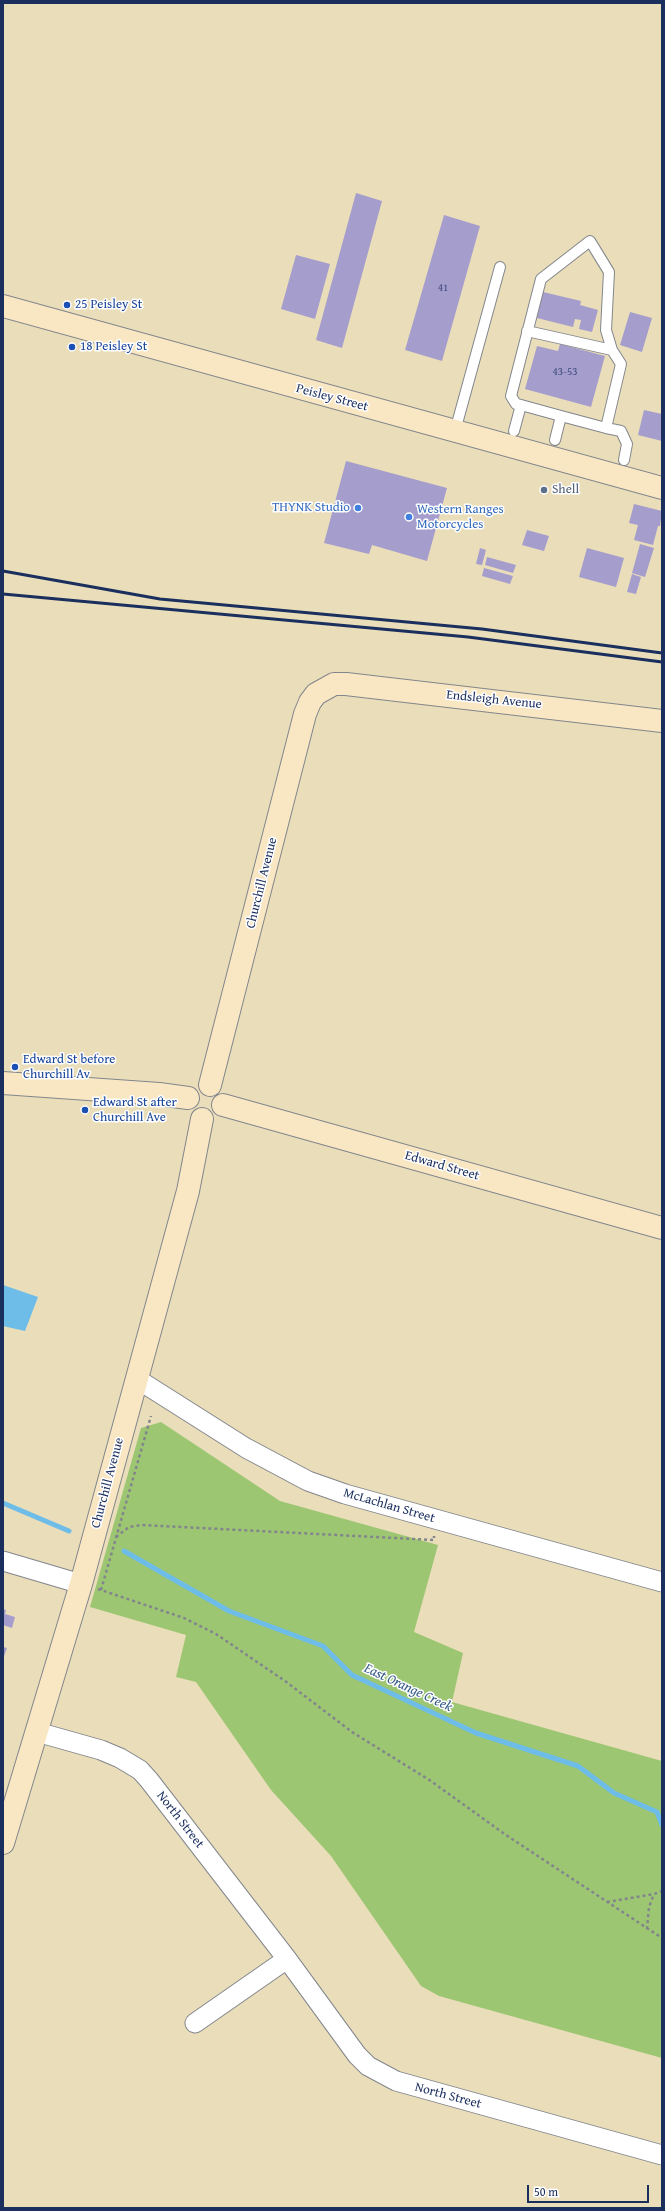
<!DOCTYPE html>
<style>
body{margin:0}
#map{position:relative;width:665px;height:2211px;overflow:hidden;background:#eaddba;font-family:"Gentium Book Plus",serif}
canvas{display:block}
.frame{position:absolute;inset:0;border:4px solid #1b2f5e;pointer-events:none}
.scale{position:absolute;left:527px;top:2185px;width:122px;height:18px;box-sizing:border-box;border:2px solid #1b2f5e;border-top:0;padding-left:5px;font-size:12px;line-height:14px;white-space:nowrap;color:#1b2f5e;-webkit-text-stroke:3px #fff;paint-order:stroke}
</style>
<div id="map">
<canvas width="665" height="2211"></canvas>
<div class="frame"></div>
<div class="scale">50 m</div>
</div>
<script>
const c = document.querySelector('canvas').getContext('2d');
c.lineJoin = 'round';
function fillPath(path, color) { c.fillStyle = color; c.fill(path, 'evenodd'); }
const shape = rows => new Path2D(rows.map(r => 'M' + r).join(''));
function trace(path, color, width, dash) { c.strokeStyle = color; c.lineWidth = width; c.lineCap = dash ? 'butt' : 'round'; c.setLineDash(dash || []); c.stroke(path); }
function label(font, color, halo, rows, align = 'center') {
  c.font = font + ' "Gentium Book Plus",serif'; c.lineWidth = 3; c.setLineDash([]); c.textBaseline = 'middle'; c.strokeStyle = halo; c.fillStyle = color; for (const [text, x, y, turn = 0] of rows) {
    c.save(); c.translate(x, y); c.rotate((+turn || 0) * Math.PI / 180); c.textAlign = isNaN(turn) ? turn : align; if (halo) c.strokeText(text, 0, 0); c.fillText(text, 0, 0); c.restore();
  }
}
fillPath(shape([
 [161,1422,280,1501,438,1545,414,1632,463,1653,452,1702,662,1761,662,2058,439,1996,421,1986,331,1856,271,1790,196,1682,176,1677,186,1635,90,1607,141,1428]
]), '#9dc673');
fillPath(shape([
 [3,1285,38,1297,25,1331,3,1326]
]), '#6dbde8');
trace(shape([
 [3,1503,69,1531],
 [124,1551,229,1611,323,1646,352,1675,476,1733,578,1766,614,1793,657,1812,662,1825]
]), '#6dbde8', 5);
fillPath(shape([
 [356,193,382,201,342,348,316,340],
 [444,215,480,226,442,361,405,350],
 [296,255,330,264,315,319,281,309],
 [543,292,581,301,580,305,598,310,592,332,579,329,581,320,575,319,573,327,537,318],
 [630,312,652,318,642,352,620,345],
 [560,344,605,356,591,407,525,389,537,346,558,351],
 [644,410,662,414,662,441,638,435],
 [346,461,447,488,427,561,372,545,369,554,324,543],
 [634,504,662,511,660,526,658,526,653,545,634,540,638,525,629,523],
 [527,530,549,536,544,551,522,545],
 [640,544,654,548,645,577,632,573],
 [480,548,486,550,482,565,476,564],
 [587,548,624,558,616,587,579,577],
 [487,557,516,565,513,573,485,565],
 [484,568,513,576,510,584,482,576],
 [632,574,641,577,636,594,627,592],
 [3,1609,6,1610,5,1614,15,1617,12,1628,3,1625],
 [3,1647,7,1648,3,1659]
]), '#a59ecd');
const lane = shape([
 [527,331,612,350],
 [606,428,621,364,612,350,606,330,609,272,590,241,541,279,511,396,516,404,521,405,561,416,606,428,621,431,627,444,624,460],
 [455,431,500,267],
 [514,431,521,405],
 [555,440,561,416]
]);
const street = shape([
 [137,1379,246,1448,308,1481,345,1494,662,1582],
 [3,1561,81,1584],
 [37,1732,101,1750,120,1758,140,1770,149,1780,287,1959,357,2055,368,2066,396,2081,662,2155],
 [195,2023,287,1959]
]);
const secondary = shape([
 [3,306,662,488],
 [3,1083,159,1094,188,1098],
 [210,1085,305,714,310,702,316,694,334,684,346,684,662,721],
 [223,1105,662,1228],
 [3,1843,81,1584,188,1191,202,1119]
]);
trace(lane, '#82868c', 12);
trace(street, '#82868c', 21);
trace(secondary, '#82868c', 24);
trace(shape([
 [116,1537,129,1527,142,1525,434,1540,434,1536],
 [98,1589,184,1618,216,1634,285,1681,352,1732,431,1781,506,1835,662,1938],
 [101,1590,151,1416],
 [607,1902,654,1894,662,1891],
 [647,1929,649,1907,654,1894]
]), '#82868c', 2.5, [3, 3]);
trace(lane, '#fff', 10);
trace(street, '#fff', 19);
trace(secondary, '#f9e7c3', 22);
trace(shape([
 [3,571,160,599,482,629,662,653],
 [3,594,468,637,662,662]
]), '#1b2f5e', 3);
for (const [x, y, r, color] of [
 [67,305,4,"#1a4fb4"],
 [72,347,4,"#1a4fb4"],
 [544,490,4,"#5c6f8a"],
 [358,508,4,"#3f7fe0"],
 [409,517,4,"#3f7fe0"],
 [15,1067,4,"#1a4fb4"],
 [85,1110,4,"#1a4fb4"]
]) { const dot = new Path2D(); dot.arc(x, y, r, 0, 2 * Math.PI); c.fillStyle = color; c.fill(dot); trace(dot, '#fff', 1.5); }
label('11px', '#3e4b7a', null, [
 ["41",443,288],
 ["43-53",565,372]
]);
label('13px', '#164399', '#fff', [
 ["25 Peisley St",75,305],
 ["18 Peisley St",80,347],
 ["Edward St before",23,1060],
 ["Churchill Av",23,1075],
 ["Edward St after",93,1103],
 ["Churchill Ave",93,1118]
], 'left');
label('13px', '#1b2f5e', '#fff', [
 ["Peisley Street",332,398,15],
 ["Endsleigh Avenue",494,700,6],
 ["Churchill Avenue",262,883,-76],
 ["Edward Street",442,1166,16],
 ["Churchill Avenue",108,1483,-75],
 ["McLachlan Street",389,1506,16],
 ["North Street",180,1820,52],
 ["North Street",448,2096,15]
]);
label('13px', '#4e5e75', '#fff', [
 ["Shell",552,490]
], 'left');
label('13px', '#366cbe', '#fff', [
 ["THYNK Studio",350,508],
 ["Western Ranges",417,510,"left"],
 ["Motorcycles",417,525,"left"]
], 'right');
label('italic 14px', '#345a87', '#fff', [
 ["East Orange Creek",408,1688,25]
]);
</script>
